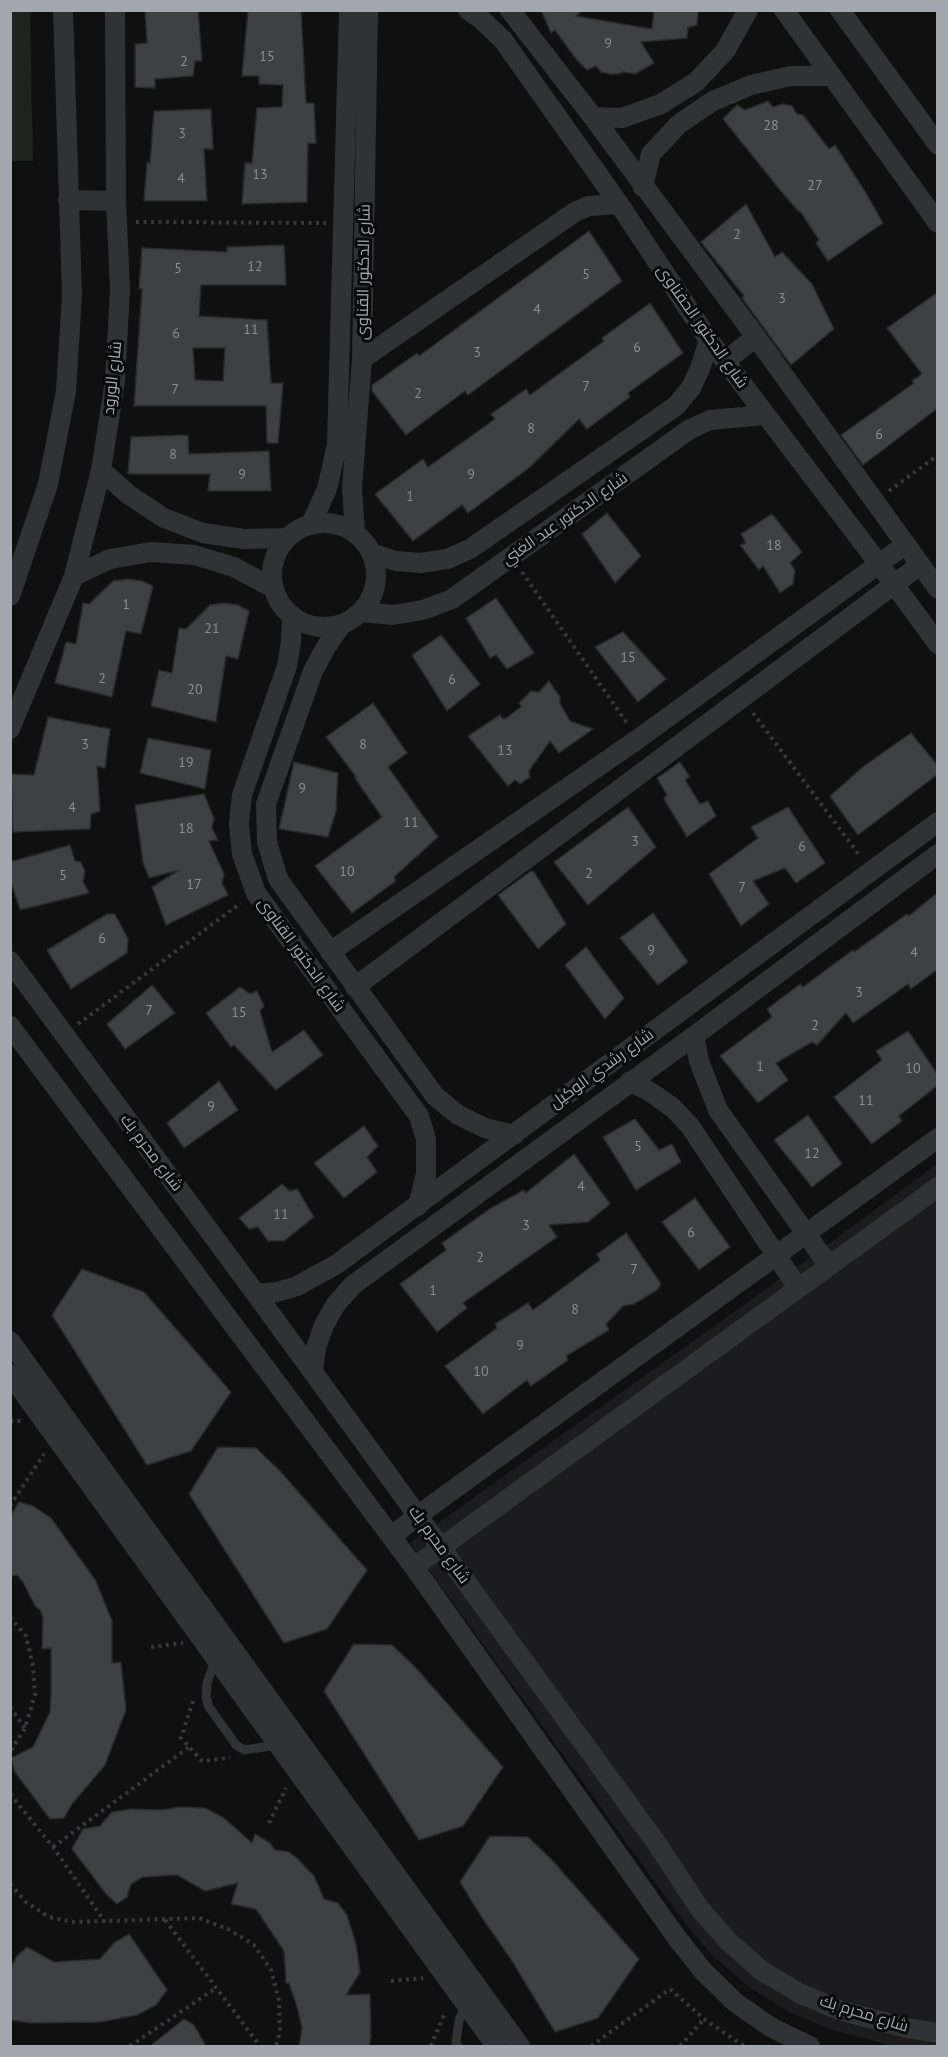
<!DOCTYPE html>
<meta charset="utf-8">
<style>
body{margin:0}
#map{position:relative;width:948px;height:2057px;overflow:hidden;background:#101011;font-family:"PT Sans",sans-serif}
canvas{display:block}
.frame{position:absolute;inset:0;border:12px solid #a3a7b0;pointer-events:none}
</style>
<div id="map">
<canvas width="948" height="2057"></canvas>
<div class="frame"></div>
</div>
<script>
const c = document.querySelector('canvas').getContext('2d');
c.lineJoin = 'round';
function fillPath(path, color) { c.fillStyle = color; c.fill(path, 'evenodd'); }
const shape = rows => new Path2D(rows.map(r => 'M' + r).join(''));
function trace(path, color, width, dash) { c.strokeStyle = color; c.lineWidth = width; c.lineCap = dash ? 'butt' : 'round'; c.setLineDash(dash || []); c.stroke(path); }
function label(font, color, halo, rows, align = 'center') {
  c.font = font + ' "PT Sans",Cairo,sans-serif'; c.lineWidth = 6; c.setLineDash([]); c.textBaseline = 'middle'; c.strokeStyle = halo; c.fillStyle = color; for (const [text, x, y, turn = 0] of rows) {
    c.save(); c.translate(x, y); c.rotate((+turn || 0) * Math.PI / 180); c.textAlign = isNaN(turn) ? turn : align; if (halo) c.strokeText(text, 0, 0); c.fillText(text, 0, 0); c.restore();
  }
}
fillPath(shape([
 [937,1164,937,2046,893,2046,832,2030,789,2012,749,1987,713,1956,683,1921,410,1543,808,1259]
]), '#1c1c1e');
fillPath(shape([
 [10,11,30,11,33,161,11,161]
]), '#1d231d');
const building = shape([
 [145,10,198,10,202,61,195,61,193,76,155,79,155,88,135,87,135,44,147,43,145,10],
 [248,10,301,10,306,103,314,103,316,143,308,143,307,202,242,204,245,163,252,163,257,108,282,107,283,85,259,84,259,76,242,76,248,10],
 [541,10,583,10,576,16,652,29,654,10,698,10,697,25,688,27,687,38,641,42,654,63,635,74,623,72,618,74,610,74,601,72,596,66,587,70,576,59,555,30,551,33,541,10],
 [768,101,773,107,783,104,792,106,797,114,803,115,829,149,835,145,866,193,883,223,828,261,816,243,819,240,800,211,799,212,780,190,723,119,737,105,745,110,768,101],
 [211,109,213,149,204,149,207,201,144,201,147,163,150,163,154,111,211,109],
 [746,204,775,257,782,252,812,284,834,329,791,365,742,298,744,296,701,242,746,204],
 [589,231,622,281,468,395,465,391,406,435,372,391,372,385,417,353,419,356,589,231],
 [284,245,286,285,201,285,199,316,267,320,271,383,283,383,278,443,267,443,266,406,134,406,142,289,139,289,142,248,227,252,227,247,284,245],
 [193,348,225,348,223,381,195,380,193,348],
 [938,292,938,408,863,465,841,435,914,383,912,381,922,374,887,328,938,292],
 [650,303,683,353,628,393,630,397,587,429,579,419,529,468,468,513,462,505,413,541,375,494,423,459,428,467,495,419,491,414,526,389,530,395,604,341,602,338,650,303],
 [188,435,189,454,269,451,271,491,208,491,210,474,128,474,131,437,188,435],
 [607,513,641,556,615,583,582,534,607,513],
 [772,514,802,552,790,563,795,570,793,584,780,593,763,566,759,570,740,545,746,543,741,534,772,514],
 [128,579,142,581,153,586,141,634,126,631,112,697,55,683,66,642,76,644,83,603,89,604,113,581,128,579],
 [496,598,534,653,507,669,496,655,490,658,466,618,496,598],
 [224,603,238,605,249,611,238,659,226,656,216,722,151,706,159,670,172,673,179,628,186,629,210,605,224,603],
 [623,632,666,679,638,702,595,647,623,632],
 [441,635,480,684,447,711,412,655,441,635],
 [549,681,560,697,560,703,570,721,593,729,559,753,550,741,529,771,530,777,520,784,515,780,508,786,468,736,500,715,503,719,506,718,521,707,519,703,531,691,539,692,549,681],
 [373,703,407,753,388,767,438,837,394,877,396,881,352,913,315,866,382,817,354,777,357,778,326,737,373,703],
 [48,717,110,729,105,768,97,766,100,811,91,814,90,829,13,832,11,774,34,775,48,717],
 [911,733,938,766,938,774,858,835,830,796,864,766,911,733],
 [148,738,211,750,205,789,140,773,148,738],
 [294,762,338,773,336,811,328,837,279,829,294,762],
 [680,762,690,777,685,780,700,804,708,801,716,816,687,837,664,799,667,795,657,778,680,762],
 [204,794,214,818,212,828,218,840,209,841,224,874,222,883,228,895,166,925,152,887,179,870,149,878,143,862,135,805,204,794],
 [628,807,656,847,588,905,554,862,628,807],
 [788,807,825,863,796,883,785,868,753,881,769,904,741,926,709,874,758,838,751,827,788,807],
 [70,845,75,861,81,862,85,871,83,881,89,893,20,910,10,879,10,862,70,845],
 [531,871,534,872,566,924,538,949,498,895,531,871],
 [938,892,938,969,911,989,908,984,853,1023,846,1013,817,1045,812,1042,776,1063,788,1080,758,1103,720,1056,772,1017,767,1009,800,984,803,987,853,950,854,952,907,914,909,916,938,892],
 [653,913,688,962,658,985,620,938,653,913],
 [107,914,115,914,128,939,127,953,71,989,47,950,107,914],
 [586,947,624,998,605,1019,565,965,586,947],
 [152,985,175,1013,125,1049,107,1024,152,985],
 [240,987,250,994,257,991,264,1006,260,1011,272,1052,304,1030,323,1055,276,1090,234,1045,231,1047,206,1013,240,987],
 [908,1031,938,1075,938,1085,899,1116,902,1121,872,1144,834,1097,882,1060,876,1051,908,1031],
 [219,1081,238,1110,184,1148,167,1123,219,1081],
 [808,1115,842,1164,812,1187,774,1140,808,1115],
 [635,1119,659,1150,672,1144,681,1162,636,1190,603,1137,635,1119],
 [364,1126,378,1146,367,1157,377,1172,344,1198,314,1163,364,1126],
 [574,1154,610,1204,588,1222,549,1225,557,1237,463,1303,467,1308,437,1332,400,1284,446,1250,442,1243,491,1208,524,1190,526,1193,574,1154],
 [282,1184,290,1191,297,1189,314,1217,284,1241,268,1241,258,1227,249,1229,239,1218,282,1184],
 [695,1198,730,1247,699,1270,662,1222,695,1198],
 [626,1233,661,1284,657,1290,634,1304,623,1306,606,1324,609,1330,566,1356,568,1360,531,1386,527,1380,483,1414,445,1366,497,1328,495,1324,528,1303,533,1310,600,1260,597,1254,626,1233],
 [82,1269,144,1292,231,1392,191,1451,147,1465,52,1315,82,1269],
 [218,1447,256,1448,280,1471,367,1570,327,1629,284,1643,189,1494,218,1447],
 [19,1502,33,1506,51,1518,96,1581,112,1621,112,1663,121,1662,126,1710,105,1765,72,1804,64,1818,50,1819,15,1772,11,1758,33,1747,50,1712,51,1696,51,1648,42,1649,43,1618,40,1610,35,1606,23,1582,17,1575,10,1576,10,1517,19,1502],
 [354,1644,392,1645,416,1668,503,1767,463,1826,419,1840,324,1691,354,1644],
 [181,1807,205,1808,224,1818,252,1843,255,1834,270,1843,275,1850,289,1852,298,1859,314,1876,324,1899,338,1903,347,1915,356,1944,360,1972,346,1995,370,1994,371,2037,369,2046,299,2046,302,2028,297,2007,289,1983,286,1983,284,1951,256,1909,231,1904,238,1883,205,1891,177,1875,143,1877,131,1884,127,1897,117,1904,107,1895,72,1849,83,1829,100,1826,112,1812,131,1809,161,1810,181,1807],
 [490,1836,528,1837,552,1860,639,1959,598,2018,555,2032,512,1961,481,1916,460,1882,490,1836],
 [129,1934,167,1990,156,2005,137,2015,101,2022,31,2023,10,2020,10,1969,17,1956,27,1947,54,1962,100,1959,114,1943,129,1934],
 [184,2019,194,2025,206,2046,150,2046,184,2019]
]);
fillPath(building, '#3f4044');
trace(building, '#2a2a2d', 1.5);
trace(shape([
 [136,222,326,223],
 [889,491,938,455],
 [522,572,627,723],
 [753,713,860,856],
 [78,1024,241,903],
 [10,1421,21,1421],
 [10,1506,44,1454],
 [10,1617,26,1636,33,1666,35,1695,25,1728,10,1752],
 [151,1647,183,1643],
 [193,1701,181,1738,202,1761,230,1758],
 [10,1707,25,1728],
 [10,1794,53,1847,105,1922],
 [269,1823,286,1788],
 [53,1847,189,1747],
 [10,1884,26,1902,49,1917,74,1922,199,1918,228,1929,254,1945,271,1970,279,2001,280,2032,276,2046],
 [165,1920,260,2046],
 [391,1981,423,1978],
 [130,2046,216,1988],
 [431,2046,444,2015],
 [591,2046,670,1989,704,2019,744,2046],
 [680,2046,704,2019]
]), '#37393c', 4, [3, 4.5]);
trace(shape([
 [216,1658,207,1683,206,1698,209,1707,236,1745,244,1750,277,1745],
 [458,2046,456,2043,459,2020,466,2005]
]), '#313235', 9);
trace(shape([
 [468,10,481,19,503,40,619,204,709,340,879,564,938,644],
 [510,10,593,117,756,337,938,589],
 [784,10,938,223],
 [840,10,938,145],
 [593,117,622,118,661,104,696,82,725,51,748,10],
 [643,187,651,154,679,124,713,101,751,85,791,76,831,76],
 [68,200,116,201],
 [362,359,575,212,589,206,619,204],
 [725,361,756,337],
 [101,470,129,495,164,518,203,533,244,539,287,538],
 '272 575a52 52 0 1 1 104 0a52 52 0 1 1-104 0Z',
 [311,524,327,489,337,445,349,10],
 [355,533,352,488,362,359,368,10],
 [371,553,396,561,421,563,447,559,470,549,676,406,691,388,701,366,709,340],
 [74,576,110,559,151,552,194,555,234,567,273,588],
 [10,596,48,484,66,391,72,295,63,10],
 [362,612,393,615,423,610,452,599,690,429,710,420,765,415],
 [292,618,291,642,287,666,242,795,239,824,242,854,256,893,419,1116,426,1139,426,1174,418,1206],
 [341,625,326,647,313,671,266,804,267,842,278,879,435,1096,458,1115,485,1128,514,1135],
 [10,729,74,576,101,470,115,381,120,289,116,201,115,10],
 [330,952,638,739,905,545],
 [10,961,256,1294,655,1841,699,1908,728,1941,761,1970,799,1993,839,2010,907,2028,938,2033],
 [355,987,920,565],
 [10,1026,414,1567,677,1938,704,1972,736,2003,772,2028,810,2046],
 [694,1036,699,1061,718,1110,829,1266],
 [630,1081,652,1093,673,1108,690,1126,798,1288],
 [256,1294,277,1292,297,1286,337,1264,938,822],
 [10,1341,520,2046],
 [313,1371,316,1348,324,1325,336,1304,353,1285,694,1036,938,854],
 [10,1374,496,2046],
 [391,1537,417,1516,938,1138],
 [414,1567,938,1187]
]), '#313235', 20);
label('14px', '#8a8d95', null, [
 ["9",608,44],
 ["15",267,57],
 ["2",184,62],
 ["28",771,126],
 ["3",182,134],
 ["13",260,175],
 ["4",181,179],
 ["27",815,186],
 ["2",737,235],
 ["12",255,267],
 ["5",178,269],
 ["5",586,275],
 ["3",782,299],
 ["4",537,310],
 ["11",251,330],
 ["6",176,334],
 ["6",637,348],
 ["3",477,353],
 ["7",586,387],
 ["7",175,390],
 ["2",418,394],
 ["8",531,429],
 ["6",879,435],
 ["8",173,455],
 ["9",242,475],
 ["9",471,475],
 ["1",410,497],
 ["18",774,546],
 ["1",126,605],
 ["21",212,629],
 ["15",628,658],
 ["2",102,679],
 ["6",452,680],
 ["20",195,690],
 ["3",85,745],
 ["8",363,745],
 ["13",505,751],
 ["19",186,763],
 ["9",302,789],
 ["4",72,808],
 ["11",411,823],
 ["18",186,829],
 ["3",635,842],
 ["6",802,847],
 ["10",347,872],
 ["2",589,874],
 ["5",63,876],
 ["17",194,885],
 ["7",742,888],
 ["6",102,939],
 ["9",651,951],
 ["4",914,953],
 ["3",859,993],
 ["7",149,1011],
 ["15",239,1013],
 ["2",815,1026],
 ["1",760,1067],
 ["10",913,1069],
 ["11",866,1101],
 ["9",211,1107],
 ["5",638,1147],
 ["12",812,1154],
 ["4",581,1187],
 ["11",281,1215],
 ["3",526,1226],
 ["6",691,1233],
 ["2",480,1258],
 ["7",634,1270],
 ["1",433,1291],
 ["8",575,1310],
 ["9",520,1346],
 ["10",481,1372]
]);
label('16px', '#a3a7b0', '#0b0b0c', [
 ["شارع الدكتور القناوى",364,272,-89],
 ["شارع الدكتور الحفناوى",702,327,55],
 ["شارع الورود",113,378,-84],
 ["شارع الدكتور عبد الغني",565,519,-35],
 ["شارع الدكتور القناوى",301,955,54],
 ["شارع رشدي الوكيل",602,1069,-36],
 ["شارع محرم بك",151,1153,53],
 ["شارع محرم بك",439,1545,54],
 ["شارع محرم بك",864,2014,17]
]);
</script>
